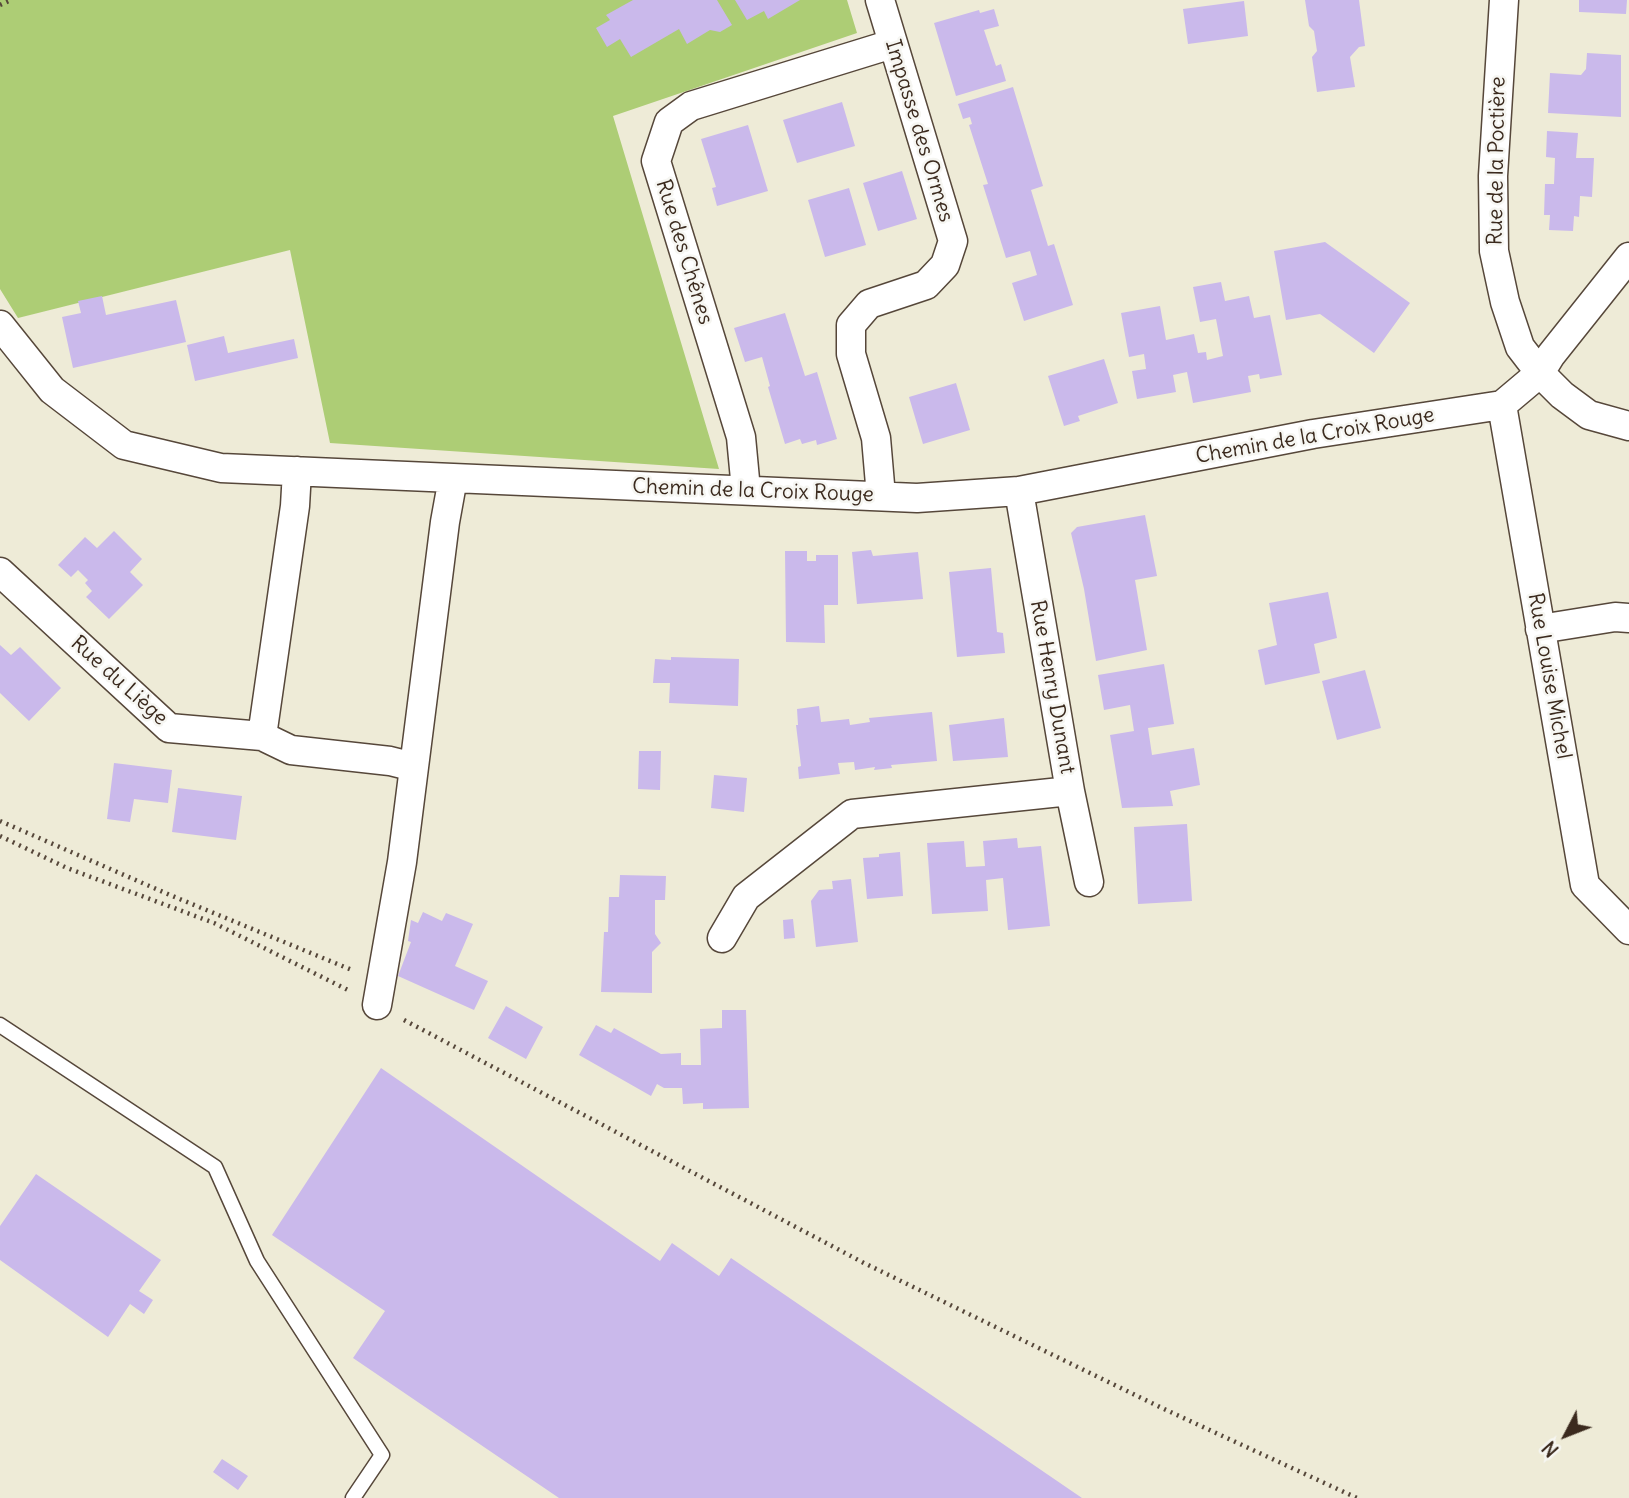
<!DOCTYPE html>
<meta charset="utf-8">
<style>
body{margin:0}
#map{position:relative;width:1629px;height:1498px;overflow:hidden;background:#eeebd7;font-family:Delius,sans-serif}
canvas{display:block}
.north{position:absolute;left:1531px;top:1400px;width:70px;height:70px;-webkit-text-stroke:5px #f6f6f2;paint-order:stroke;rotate:228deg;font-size:19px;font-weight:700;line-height:28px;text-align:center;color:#3b2a1e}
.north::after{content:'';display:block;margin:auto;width:24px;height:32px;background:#3b2a1e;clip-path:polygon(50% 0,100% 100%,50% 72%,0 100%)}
</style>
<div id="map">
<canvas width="1629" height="1498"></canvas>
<div class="north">N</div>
</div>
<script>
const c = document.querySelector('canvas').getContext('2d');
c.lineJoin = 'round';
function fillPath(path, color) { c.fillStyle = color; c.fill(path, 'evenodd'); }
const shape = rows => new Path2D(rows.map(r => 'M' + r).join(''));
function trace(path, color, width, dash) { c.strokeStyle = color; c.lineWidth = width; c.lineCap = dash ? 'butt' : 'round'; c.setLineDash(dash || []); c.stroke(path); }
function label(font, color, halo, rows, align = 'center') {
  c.font = font + ' Delius,sans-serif'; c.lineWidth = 5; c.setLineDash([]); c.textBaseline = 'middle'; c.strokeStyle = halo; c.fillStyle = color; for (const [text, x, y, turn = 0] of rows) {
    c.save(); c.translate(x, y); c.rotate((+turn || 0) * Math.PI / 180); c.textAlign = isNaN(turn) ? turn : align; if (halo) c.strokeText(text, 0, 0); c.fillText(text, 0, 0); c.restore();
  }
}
fillPath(shape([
 [0,0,847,0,857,33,613,116,719,469,330,443,290,250,18,318,0,289]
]), '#adcd75');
fillPath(shape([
 [633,0,717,0,732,25,720,32,710,30,687,44,679,29,631,57,620,39,607,47,596,28,610,20,606,15],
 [735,0,800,0,768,19,764,11,747,20],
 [1305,0,1359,0,1365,46,1359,47,1350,57,1355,87,1317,92,1312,57,1317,51,1314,31,1309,26],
 [1579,0,1627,0,1626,14,1579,12],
 [1244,1,1248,36,1188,44,1183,9],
 [994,9,999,26,984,30,996,66,1001,64,1006,81,956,96,934,23,979,10,980,13],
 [1587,53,1621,55,1621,117,1548,113,1550,73,1581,75,1586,69],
 [1013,87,1043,186,1031,190,1048,246,1054,244,1073,305,1024,321,1012,283,1037,275,1030,251,1006,258,983,185,988,184,969,125,972,124,970,117,963,119,958,104],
 [842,102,855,146,797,163,783,120],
 [748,125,768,191,717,206,712,188,716,187,701,139],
 [1547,131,1578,133,1576,158,1594,158,1592,197,1580,196,1579,217,1574,216,1573,231,1549,230,1550,215,1544,215,1545,184,1554,184,1555,158,1546,157],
 [902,171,917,219,878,231,863,183],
 [849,188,866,245,825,257,808,200],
 [1325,242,1410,303,1374,353,1320,314,1286,320,1274,251],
 [1221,282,1225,301,1249,296,1254,318,1270,315,1282,375,1260,379,1259,374,1248,376,1251,392,1193,403,1187,372,1173,375,1176,392,1137,399,1132,371,1146,369,1144,354,1129,357,1121,313,1160,306,1166,340,1194,334,1198,353,1206,352,1207,360,1223,356,1216,319,1200,322,1193,287],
 [102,296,106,315,176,300,186,342,73,368,62,317,81,313,78,301],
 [785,313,805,376,817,372,837,439,817,445,816,440,802,444,800,439,785,444,768,387,770,386,762,357,745,362,734,328],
 [224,336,228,353,294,339,298,358,195,381,187,345],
 [1104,359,1118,403,1078,416,1080,421,1064,426,1048,376],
 [956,383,970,430,923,444,909,397],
 [1145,515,1157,576,1135,580,1147,650,1096,661,1084,589,1071,533,1077,527],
 [114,531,142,559,130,572,143,585,109,619,86,597,92,591,85,583,88,580,78,570,71,577,58,565,85,537,97,548],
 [871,550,873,556,918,552,923,599,857,604,852,552],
 [785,551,807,551,807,561,816,561,816,555,838,555,838,605,824,605,825,643,786,642],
 [991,568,997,632,1003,633,1005,653,957,657,949,572],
 [1328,592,1337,638,1314,644,1320,673,1265,685,1258,650,1277,645,1269,603],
 [0,645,11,655,20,647,61,688,29,721,0,693],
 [671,657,739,659,738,706,669,703,670,683,653,683,655,659,671,660],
 [1164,664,1174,724,1148,728,1152,755,1194,748,1200,785,1170,791,1173,806,1122,808,1110,735,1134,731,1130,705,1104,710,1098,675],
 [1365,670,1381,728,1337,740,1322,681],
 [819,706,821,722,849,719,850,725,870,722,869,718,932,712,937,761,891,765,892,768,874,770,875,767,855,770,854,762,838,763,840,774,799,779,798,767,801,766,796,725,798,725,797,709],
 [1004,718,1008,757,953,761,949,725],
 [639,751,661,751,660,790,638,789],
 [114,763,172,770,168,803,134,799,130,822,107,819],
 [714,775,747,778,744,812,711,808],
 [178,788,242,796,236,840,172,832],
 [1187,824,1192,901,1138,904,1134,827],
 [1017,838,1018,848,1041,846,1050,926,1008,930,1003,878,986,880,988,911,932,914,927,843,964,841,966,867,985,866,983,841],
 [900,852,903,896,867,899,863,858,879,857,879,854],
 [620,875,666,876,665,900,655,900,655,934,661,943,652,952,652,993,601,992,604,932,608,932,609,897,619,897],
 [851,879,858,942,816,947,811,901,819,890,833,889,832,881],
 [423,912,442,921,446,913,473,924,455,966,488,981,474,1010,398,976,411,942,408,941,411,920,418,923],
 [793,919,795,938,784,939,783,920],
 [506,1006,543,1027,526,1059,488,1038],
 [722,1010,746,1010,749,1108,703,1109,703,1103,683,1104,682,1088,664,1088,657,1084,651,1096,579,1055,596,1025,611,1033,614,1028,661,1054,681,1053,681,1065,701,1065,700,1029,722,1028],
 [381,1068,660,1261,672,1243,719,1276,731,1258,1082,1498,559,1498,353,1358,385,1311,272,1235],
 [36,1174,161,1260,139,1291,153,1300,144,1314,130,1304,108,1337,0,1260,0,1226],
 [222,1459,248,1476,238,1490,213,1472]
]), '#cab9eb');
const lane = shape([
 [0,1025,215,1167,257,1261,382,1455,353,1498]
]);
const street = shape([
 [880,0,953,241,945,265,926,285,869,304,851,325,851,354,876,438,881,496],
 [1504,0,1493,176,1494,251,1505,302,1520,347,1540,373,1562,395,1589,415,1629,426],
 [0,325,52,390,124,445,221,468,917,498,1019,491,1313,434,1502,405,1540,373,1551,355,1629,257],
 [1502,405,1585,885,1629,930],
 [746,490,741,437,656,161,669,122,691,106,892,44],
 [1019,491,1070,791,1089,882],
 [0,572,169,728,262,736,291,750,390,761,414,767],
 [1540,629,1615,617,1629,618],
 [262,736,295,506,297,471],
 [722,938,746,897,852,814,1070,791],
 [377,1005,402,862,445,522,453,478]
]);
trace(lane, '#56473a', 17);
trace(street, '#56473a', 31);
trace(shape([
 [0,5,11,0],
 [0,821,170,895,352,970],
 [0,836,67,868,214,923,350,991],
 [404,1020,864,1263,1164,1409,1357,1498]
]), '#56473a', 4.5, [2, 5]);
trace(lane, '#fff', 14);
trace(street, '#fff', 28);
label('21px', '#3b2a1e', '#f6f6f2', [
 ["Impasse des Ormes",919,131,73],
 ["Rue de la Poctière",1497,161,-89],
 ["Rue des Chênes",684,252,73],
 ["Chemin de la Croix Rouge",1315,436,-10],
 ["Chemin de la Croix Rouge",753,491,2],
 ["Rue Louise Michel",1549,676,80],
 ["Rue du Liège",119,681,42],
 ["Rue Henry Dunant",1052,687,80]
]);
</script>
